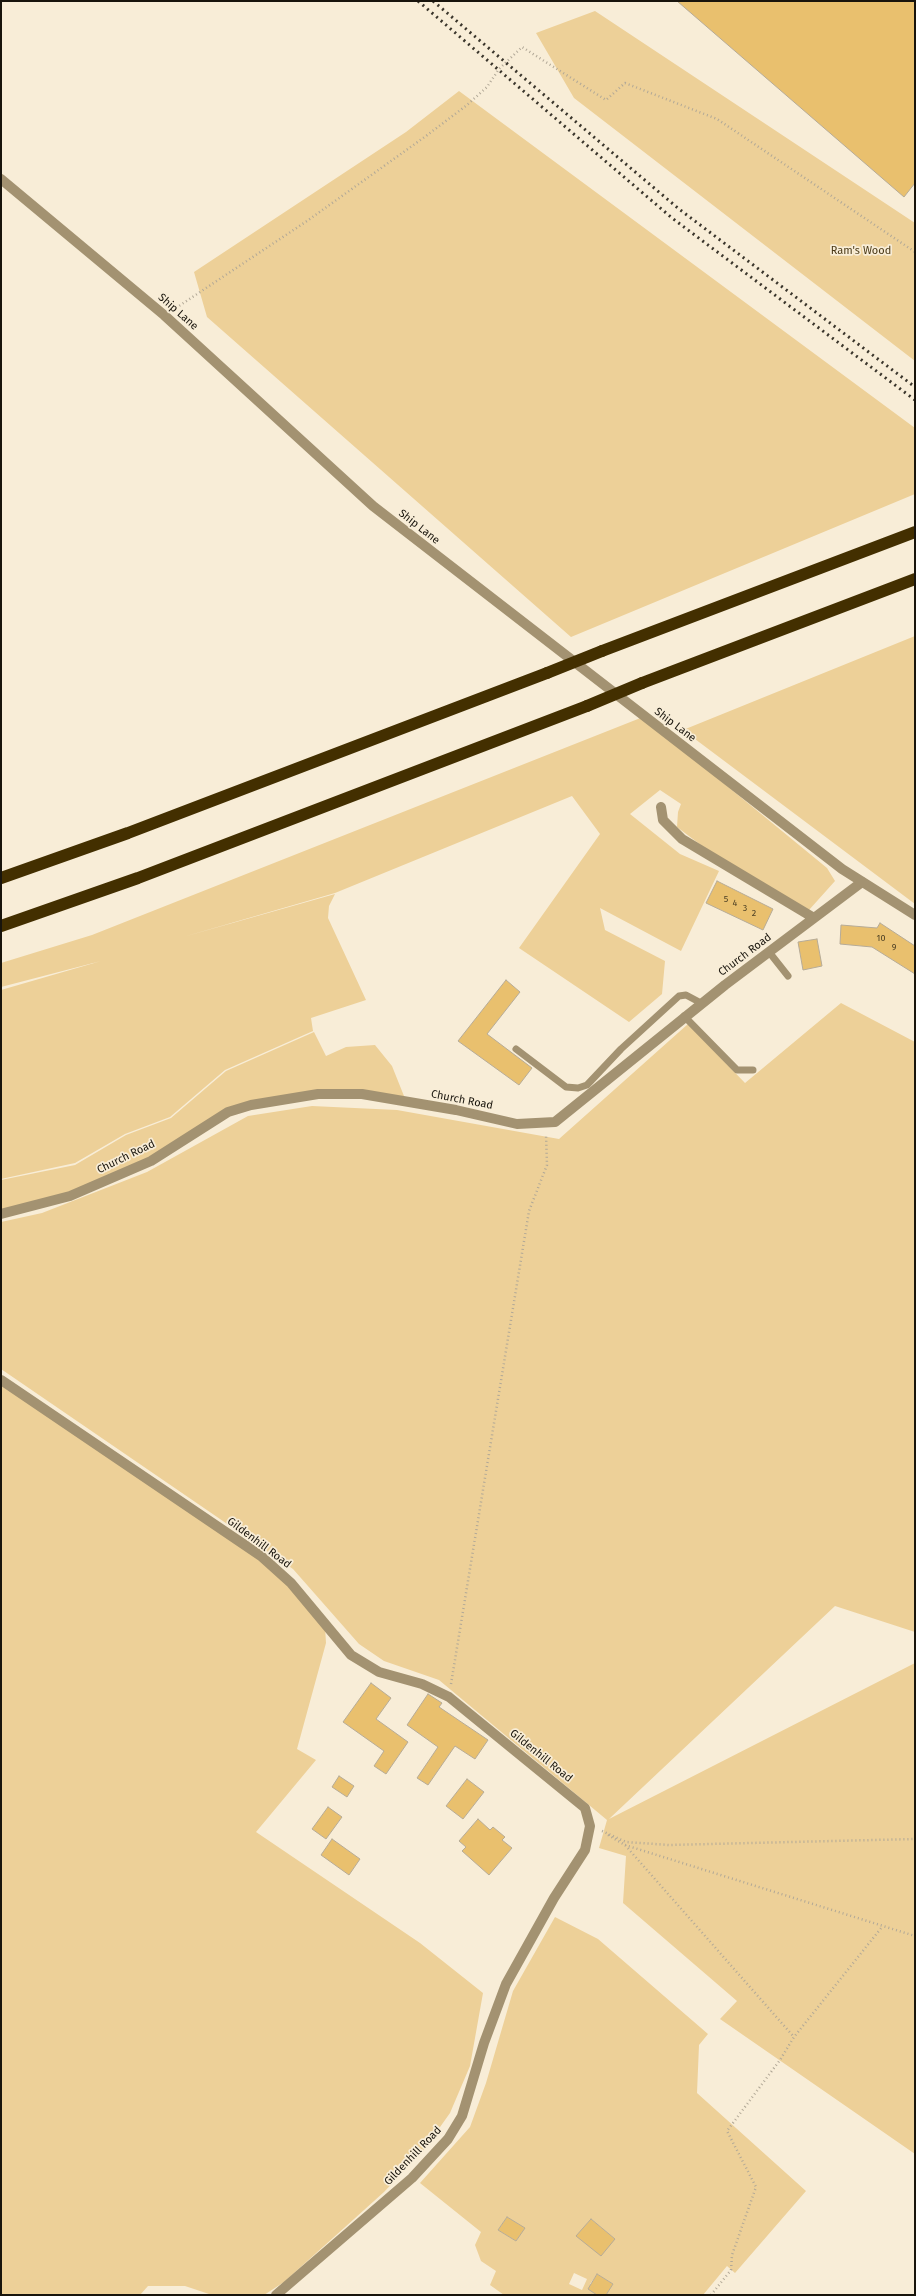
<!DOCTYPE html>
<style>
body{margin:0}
#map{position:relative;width:916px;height:2296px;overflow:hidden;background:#f8edd7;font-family:"Fira Sans",sans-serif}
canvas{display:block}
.frame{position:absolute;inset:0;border:2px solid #18140c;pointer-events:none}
</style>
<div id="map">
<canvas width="916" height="2296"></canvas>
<div class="frame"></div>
</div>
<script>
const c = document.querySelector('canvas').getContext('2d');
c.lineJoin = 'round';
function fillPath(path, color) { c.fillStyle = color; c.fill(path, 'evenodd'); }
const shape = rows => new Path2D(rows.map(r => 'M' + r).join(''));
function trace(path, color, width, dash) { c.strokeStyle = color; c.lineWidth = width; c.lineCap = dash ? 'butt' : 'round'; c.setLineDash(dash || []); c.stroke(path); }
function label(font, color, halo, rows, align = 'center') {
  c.font = font + ' "Fira Sans",sans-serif'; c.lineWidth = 3.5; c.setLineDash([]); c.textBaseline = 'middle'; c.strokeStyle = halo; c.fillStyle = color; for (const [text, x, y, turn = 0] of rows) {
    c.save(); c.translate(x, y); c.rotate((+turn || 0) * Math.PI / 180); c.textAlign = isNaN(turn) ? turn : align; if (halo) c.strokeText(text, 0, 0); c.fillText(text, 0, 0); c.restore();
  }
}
fillPath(shape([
 [595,11,915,223,915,361,574,98,536,33],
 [459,91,915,428,915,494,571,637,207,317,194,272,406,132],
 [915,636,915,904,683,730],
 [643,717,827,868,835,881,809,910,722,861,677,827,678,812,681,804,660,790,630,814,680,854,719,871,681,951,600,908,605,930,665,961,662,994,629,1022,519,948,600,834,572,796,335,893,183,937,335,894,329,906,328,918,366,1000,311,1018,313,1031,225,1070,170,1117,125,1134,75,1163,1,1179,1,990,101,961,1,987,1,963,92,935],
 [841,1003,915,1042,915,1632,835,1606,609,1819,915,1663,915,2154,720,2019,737,2001,623,1903,626,1856,599,1848,607,1820,439,1680,384,1661,359,1644,293,1569,1,1369,1,1222,42,1213,147,1172,248,1116,312,1106,397,1110,559,1139,688,1024,745,1083],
 [314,1032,326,1056,346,1047,375,1045,392,1066,406,1101,361,1093,250,1103,150,1159,69,1195,1,1213,1,1180,75,1165,126,1135,171,1118,226,1071],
 [1,1382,260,1558,290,1585,325,1627,326,1643,297,1749,316,1760,256,1832,420,1943,483,1993,470,2066,450,2113,423,2151,384,2192,284,2282,264,2295,212,2295,185,2286,148,2286,140,2295,1,2295],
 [555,1917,598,1939,708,2034,699,2045,697,2093,806,2191,735,2273,727,2266,703,2295,606,2295,613,2284,597,2274,590,2284,598,2289,597,2295,504,2295,490,2285,496,2271,481,2261,475,2245,481,2232,420,2183,470,2127,486,2083,513,1991],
 [507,2217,524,2228,516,2241,498,2230],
 [591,2219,615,2239,577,2236],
 [574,2273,587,2279,582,2290,569,2284]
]), '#edd098');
const building = shape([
 [677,1,915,1,915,183,904,197,677,1],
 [717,881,773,909,763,930,706,903,717,881],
 [880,923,915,946,915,974,872,947,840,944,841,925,877,928,880,923],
 [817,939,822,966,803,970,798,942,817,939],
 [506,980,520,992,487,1034,532,1068,519,1085,458,1041,506,980],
 [371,1683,391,1698,376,1719,408,1742,386,1774,374,1766,384,1751,343,1722,371,1683],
 [428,1694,442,1703,439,1707,488,1740,475,1759,455,1746,428,1785,417,1778,438,1747,407,1725,428,1694],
 [339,1776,354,1786,347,1797,332,1787,339,1776],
 [467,1779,484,1792,463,1819,446,1806,467,1779],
 [328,1807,342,1817,326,1839,312,1829,328,1807],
 [478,1819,490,1830,493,1827,505,1837,502,1840,512,1848,489,1875,462,1851,466,1847,459,1841,478,1819],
 [332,1839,360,1859,349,1875,321,1855,332,1839],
 [507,2217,525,2228,516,2241,498,2230,507,2217],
 [591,2219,615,2239,601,2256,576,2236,591,2219],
 [597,2274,613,2284,606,2295,597,2295,588,2289,597,2274]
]);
fillPath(building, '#e9c06e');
trace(building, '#b6ab97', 1);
trace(shape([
 [176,308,307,221,426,136,467,105,487,87,499,69,522,47,606,100,625,83,717,119,915,252],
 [451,1684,529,1211,547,1165,546,1135],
 [602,1831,626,1842,669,1845,915,1839],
 [608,1835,625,1845,794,2037],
 [625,1845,915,1936],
 [711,2295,731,2270,732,2255,756,2187,727,2131,780,2060,794,2037,882,1927]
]), '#b1a897', 2.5, [1, 3]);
trace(shape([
 [769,952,788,976],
 [684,1016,737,1070,753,1070],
 [516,1049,566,1087,578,1088,587,1085,621,1049,679,996,686,995,701,1003]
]), '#a39271', 7);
trace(shape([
 [661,807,663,820,682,839,814,918],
 [1,1214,70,1196,151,1161,228,1112,251,1105,318,1094,362,1094,456,1110,517,1124,555,1122,725,985,862,882],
 [1,1380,261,1556,291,1583,351,1655,379,1672,422,1684,449,1697,585,1808,590,1826,585,1850,554,1898,506,1984,484,2043,462,2116,448,2139,412,2178,276,2295]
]), '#a39271', 10);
trace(shape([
 [1,179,164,315,373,506,842,869,915,915]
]), '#a39271', 10);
trace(shape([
 [602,651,915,532],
 [642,683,915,579],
 [1,878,128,833,547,673],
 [1,926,138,878,587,706]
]), '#432f00', 12);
trace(shape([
 [418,1,672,218,915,400],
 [433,1,679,209,915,387]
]), '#3a352b', 3, [2, 4]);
trace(shape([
 [547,673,602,651],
 [587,706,642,683]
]), '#432f00', 12);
label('9px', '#4c3f24', null, [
 ["5",726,899],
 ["4",735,903],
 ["3",745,908],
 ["2",754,913],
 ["10",881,938],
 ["9",894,947]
]);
label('11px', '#4a3916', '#f8edd7', [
 ["Ram's Wood",861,251]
]);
label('11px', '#18140c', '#f8edd7', [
 ["Ship Lane",178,312,41],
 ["Ship Lane",419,527,38],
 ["Ship Lane",675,725,37],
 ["Church Road",745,955,-37],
 ["Church Road",462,1100,11],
 ["Church Road",126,1157,-26],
 ["Gildenhill Road",259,1543,37],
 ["Gildenhill Road",541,1756,39],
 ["Gildenhill Road",413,2156,-46]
]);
</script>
